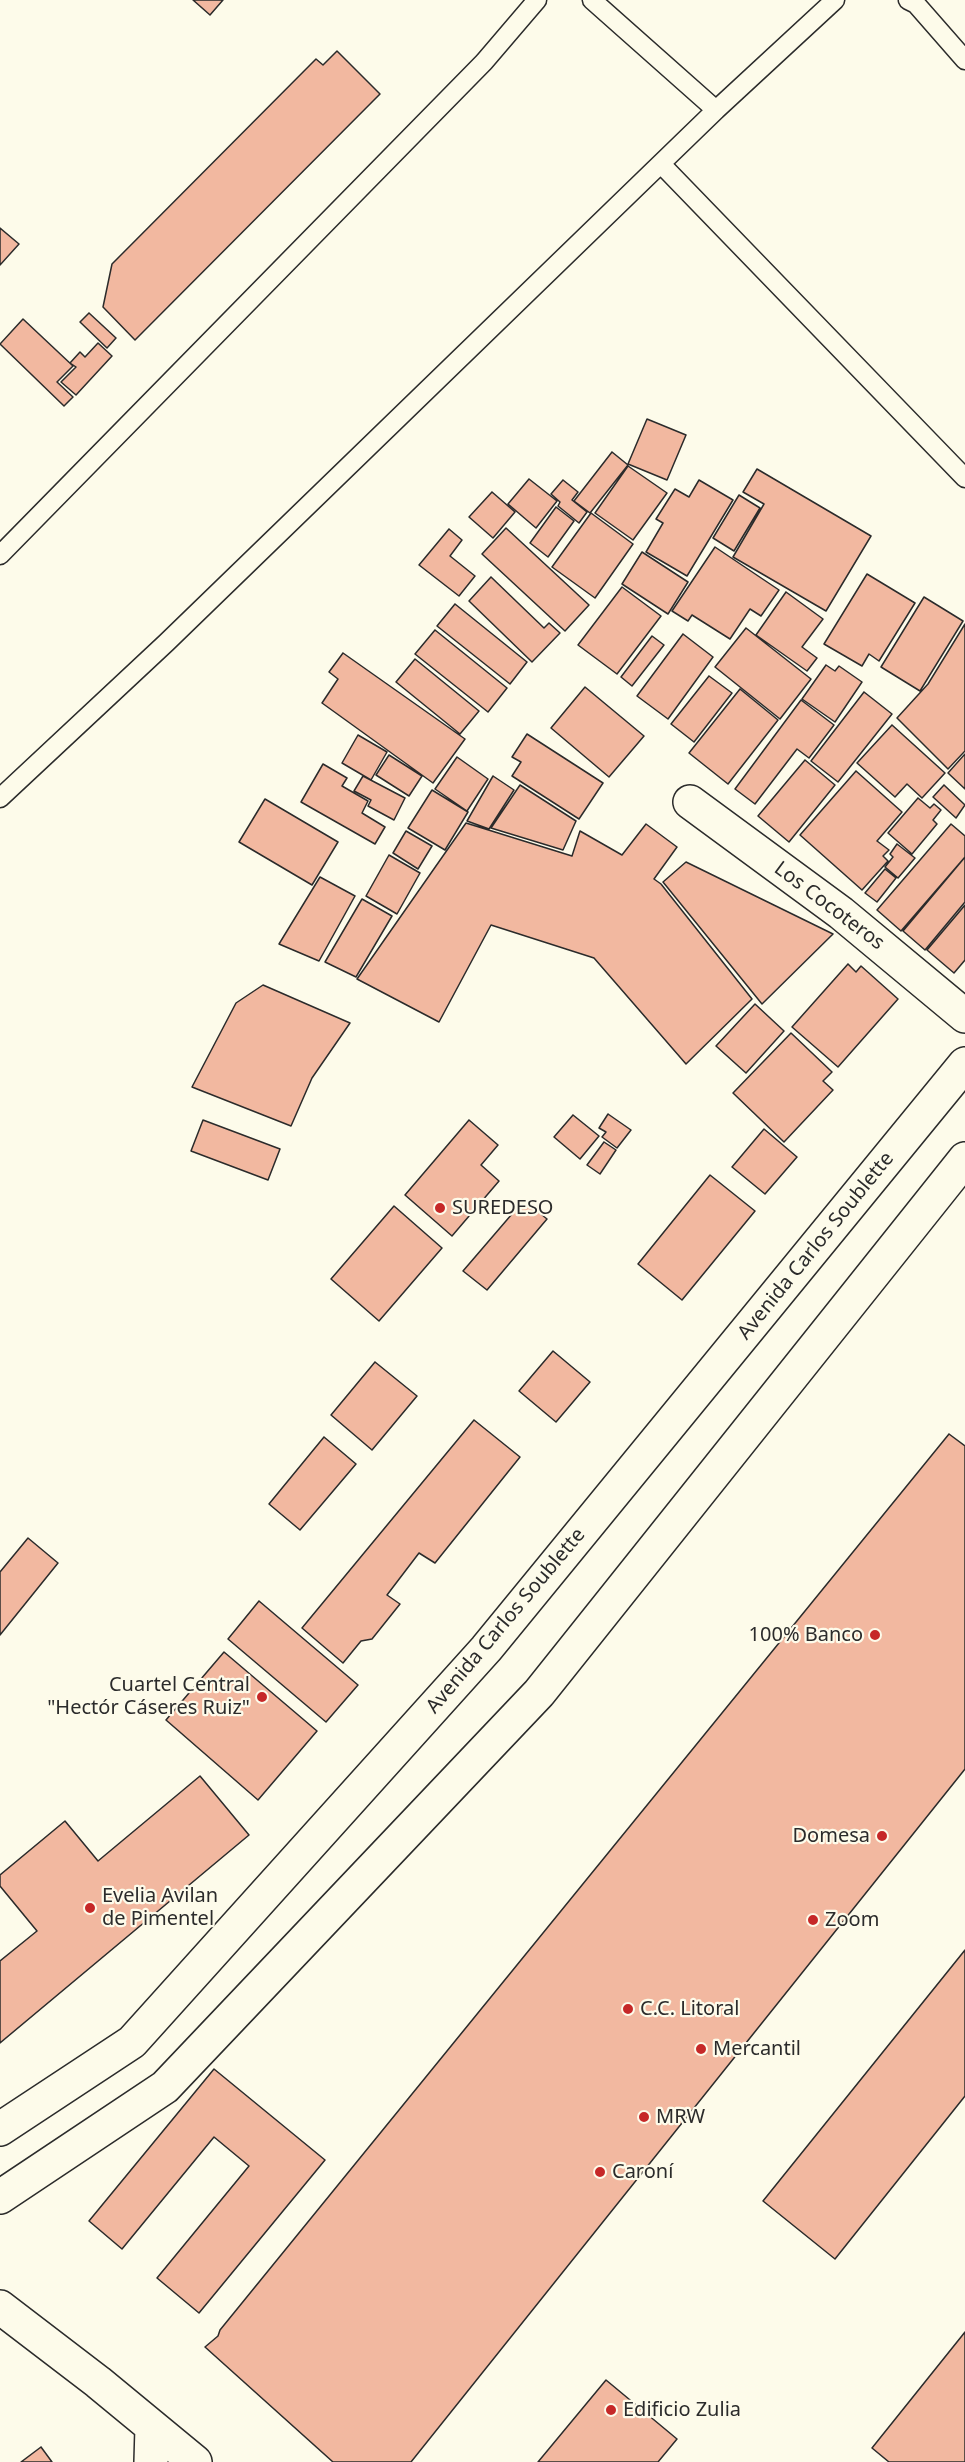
<!DOCTYPE html>
<meta charset="utf-8">
<style>
body{margin:0}
canvas{display:block;background:#fdfbea}
</style>
<canvas width="965" height="2462"></canvas>
<script>
const c = document.querySelector('canvas').getContext('2d');
c.lineJoin = 'round';
function fillPath(path, color) { c.fillStyle = color; c.fill(path, 'evenodd'); }
const shape = rows => new Path2D(rows.map(r => 'M' + r).join(''));
function trace(path, color, width, dash) { c.strokeStyle = color; c.lineWidth = width; c.lineCap = dash ? 'butt' : 'round'; c.setLineDash(dash || []); c.stroke(path); }
function label(font, color, halo, rows, align = 'center') {
  c.font = font + ' "Noto Sans",sans-serif'; c.lineWidth = 4.5; c.setLineDash([]); c.textBaseline = 'middle'; c.strokeStyle = halo; c.fillStyle = color; for (const [text, x, y, turn = 0] of rows) {
    c.save(); c.translate(x, y); c.rotate((+turn || 0) * Math.PI / 180); c.textAlign = isNaN(turn) ? turn : align; if (halo) c.strokeText(text, 0, 0); c.fillText(text, 0, 0); c.restore();
  }
}
const building = shape([
 [193,0,223,0,210,15,193,0],
 [337,51,380,94,135,340,103,307,112,264,316,59,323,65,337,51],
 [0,228,19,244,0,265,0,228],
 [89,313,116,338,107,348,80,322,89,313],
 [23,319,73,366,57,382,73,397,64,406,0,344,23,319],
 [98,343,112,356,76,395,61,382,76,367,70,363,80,352,85,357,98,343],
 [647,419,686,435,667,480,628,464,647,419],
 [612,452,628,465,590,513,574,501,612,452],
 [628,466,667,493,633,540,595,513,628,466],
 [757,469,871,536,826,611,733,557,764,504,743,492,757,469],
 [529,479,557,501,536,528,508,504,529,479],
 [563,480,578,492,572,500,587,512,579,523,558,506,560,502,551,494,563,480],
 [699,480,733,500,687,576,646,552,663,523,656,519,675,489,689,497,699,480],
 [492,492,515,512,493,538,469,517,492,492],
 [739,495,760,508,734,551,713,538,739,495],
 [556,507,574,521,548,557,530,543,556,507],
 [591,513,633,544,595,598,552,567,591,513],
 [506,528,589,605,565,631,482,554,506,528],
 [449,529,462,540,450,556,475,576,459,596,419,565,449,529],
 [715,547,779,590,761,616,750,609,730,639,692,615,688,621,672,611,715,547],
 [642,552,688,582,668,614,622,584,642,552],
 [867,574,915,603,879,661,869,654,862,666,824,644,867,574],
 [491,577,544,628,549,623,560,633,532,662,469,601,491,577],
 [622,587,661,616,617,674,578,645,622,587],
 [786,592,823,619,802,647,817,658,807,671,756,635,786,592],
 [924,597,963,621,920,691,881,667,924,597],
 [455,604,527,662,510,684,437,626,455,604],
 [965,624,965,751,948,769,897,718,928,684,965,624],
 [746,628,811,679,780,719,715,667,746,628],
 [435,630,507,688,488,712,415,654,435,630],
 [683,634,713,657,668,719,637,696,683,634],
 [652,636,664,645,632,686,621,677,652,636],
 [343,653,465,739,433,783,322,703,338,679,329,672,343,653],
 [415,659,479,711,460,734,396,682,415,659],
 [826,665,835,671,839,666,862,682,835,722,802,699,826,665],
 [709,676,732,693,694,742,671,724,709,676],
 [585,687,644,736,609,777,551,728,585,687],
 [740,689,778,720,728,784,689,753,740,689],
 [864,692,892,714,838,782,811,761,864,692],
 [801,700,834,725,809,758,797,749,755,804,735,789,801,700],
 [892,725,945,773,922,798,907,784,895,797,857,763,892,725],
 [527,734,603,783,579,819,512,776,521,762,512,757,527,734],
 [358,735,387,752,371,780,342,763,358,735],
 [965,754,965,789,948,773,965,754],
 [389,755,422,776,409,796,376,775,389,755],
 [457,757,488,779,467,811,435,789,457,757],
 [805,760,835,785,789,842,758,816,805,760],
 [323,764,347,778,342,786,368,801,362,813,385,827,375,844,301,802,323,764],
 [856,771,902,812,877,841,889,850,883,856,888,861,862,890,800,835,856,771],
 [363,776,405,798,394,820,368,806,371,800,354,791,363,776],
 [493,776,514,790,489,829,467,821,493,776],
 [520,785,576,821,563,850,491,828,520,785],
 [944,785,965,805,956,818,933,797,944,785],
 [432,790,468,812,445,850,408,828,432,790],
 [918,798,930,808,934,804,941,810,933,820,937,824,912,854,888,833,918,798],
 [265,799,338,842,312,885,239,842,265,799],
 [466,823,572,856,580,831,622,855,646,824,677,847,654,879,661,884,752,999,686,1064,594,958,491,925,439,1022,357,979,466,823],
 [951,824,965,836,965,857,901,931,877,910,951,824],
 [406,831,432,846,418,869,393,853,406,831],
 [897,844,915,858,898,878,885,867,893,857,890,854,897,844],
 [389,855,420,873,397,914,366,896,389,855],
 [965,857,965,902,925,950,903,931,965,857],
 [686,862,833,934,762,1004,663,882,686,862],
 [885,869,896,878,877,902,865,893,885,869],
 [320,877,355,896,319,961,279,944,320,877],
 [362,899,392,916,356,977,325,962,362,899],
 [965,905,965,960,954,973,927,950,965,905],
 [848,964,856,972,861,966,898,999,838,1067,792,1027,848,964],
 [263,985,350,1023,312,1078,291,1126,192,1087,236,1003,263,985],
 [755,1004,784,1031,746,1073,716,1046,755,1004],
 [791,1033,832,1072,823,1081,833,1090,784,1142,733,1093,791,1033],
 [608,1114,631,1130,617,1148,602,1137,606,1132,599,1128,608,1114],
 [573,1115,599,1136,580,1159,554,1137,573,1115],
 [203,1120,280,1149,268,1180,191,1151,203,1120],
 [469,1120,498,1145,481,1165,499,1181,452,1236,405,1195,469,1120],
 [764,1129,797,1157,765,1194,732,1167,764,1129],
 [604,1142,616,1150,600,1174,587,1165,604,1142],
 [710,1175,755,1211,682,1300,638,1264,710,1175],
 [524,1200,547,1219,487,1290,463,1271,524,1200],
 [394,1206,442,1248,379,1321,331,1279,394,1206],
 [553,1351,590,1382,556,1422,519,1391,553,1351],
 [375,1362,417,1396,372,1450,331,1415,375,1362],
 [474,1420,520,1457,435,1563,419,1553,387,1595,400,1604,372,1639,361,1641,343,1663,302,1628,474,1420],
 [949,1434,965,1446,965,1769,411,2462,333,2462,205,2347,218,2336,220,2330,949,1434],
 [324,1437,356,1464,300,1530,269,1504,324,1437],
 [28,1538,58,1563,0,1635,0,1572,28,1538],
 [259,1601,358,1685,326,1722,228,1639,259,1601],
 [224,1652,317,1731,258,1800,166,1720,224,1652],
 [200,1776,249,1835,0,2043,0,1961,37,1931,0,1886,0,1875,65,1821,98,1861,200,1776],
 [965,1950,965,2096,835,2259,763,2201,965,1950],
 [214,2069,325,2160,199,2313,157,2278,249,2166,214,2137,122,2249,89,2221,214,2069],
 [965,2332,965,2462,889,2462,872,2448,965,2332],
 [606,2380,677,2439,658,2462,538,2462,606,2380],
 [41,2447,52,2462,21,2462,41,2447]
]);
fillPath(building, '#f2b8a0');
trace(building, '#2b2b2b', 1.5);
const service = shape([
 [592,0,716,110],
 [908,0,916,4,965,60],
 [662,165,965,478],
 [0,555,484,62,537,0],
 [0,798,166,643,716,110,835,0]
]);
const minor = shape([
 [690,802,841,913,965,1016],
 [0,2307,98,2382,195,2462],
 [151,2462,152,2427]
]);
const primary = shape([
 [0,2129,132,2042,486,1649,965,1064],
 [0,2197,165,2087,539,1693,965,1159]
]);
trace(service, '#2b2b2b', 21);
trace(minor, '#2b2b2b', 36);
trace(primary, '#2b2b2b', 36);
trace(service, '#fdfbea', 18);
trace(minor, '#fdfbea', 33);
trace(primary, '#fdfbea', 33);
for (const [x, y, r, color] of [
 [440,1208,6,"#c62828"],
 [875,1635,6,"#c62828"],
 [262,1697,6,"#c62828"],
 [882,1836,6,"#c62828"],
 [90,1908,6,"#c62828"],
 [813,1920,6,"#c62828"],
 [628,2009,6,"#c62828"],
 [701,2049,6,"#c62828"],
 [644,2117,6,"#c62828"],
 [600,2172,6,"#c62828"],
 [611,2410,6,"#c62828"]
]) { const dot = new Path2D(); dot.arc(x, y, r, 0, 2 * Math.PI); c.fillStyle = color; c.fill(dot); trace(dot, '#fdfbea', 2); }
label('20px', '#2b2b2b', '#fdfbea', [
 ["Los Cocoteros",829,906,37],
 ["Avenida Carlos Soublette",816,1246,-51],
 ["Avenida Carlos Soublette",506,1621,-50]
]);
label('20px', '#2b2b2b', '#fdfbea', [
 ["SUREDESO",452,1208],
 ["100% Banco",863,1635,"right"],
 ["Cuartel Central",250,1685,"right"],
 ["\"Hectór Cáseres Ruiz\"",250,1708,"right"],
 ["Domesa",870,1836,"right"],
 ["Evelia Avilan",102,1896],
 ["de Pimentel",102,1919],
 ["Zoom",825,1920],
 ["C.C. Litoral",640,2009],
 ["Mercantil",713,2049],
 ["MRW",656,2117],
 ["Caroní",612,2172],
 ["Edificio Zulia",623,2410]
], 'left');
</script>
